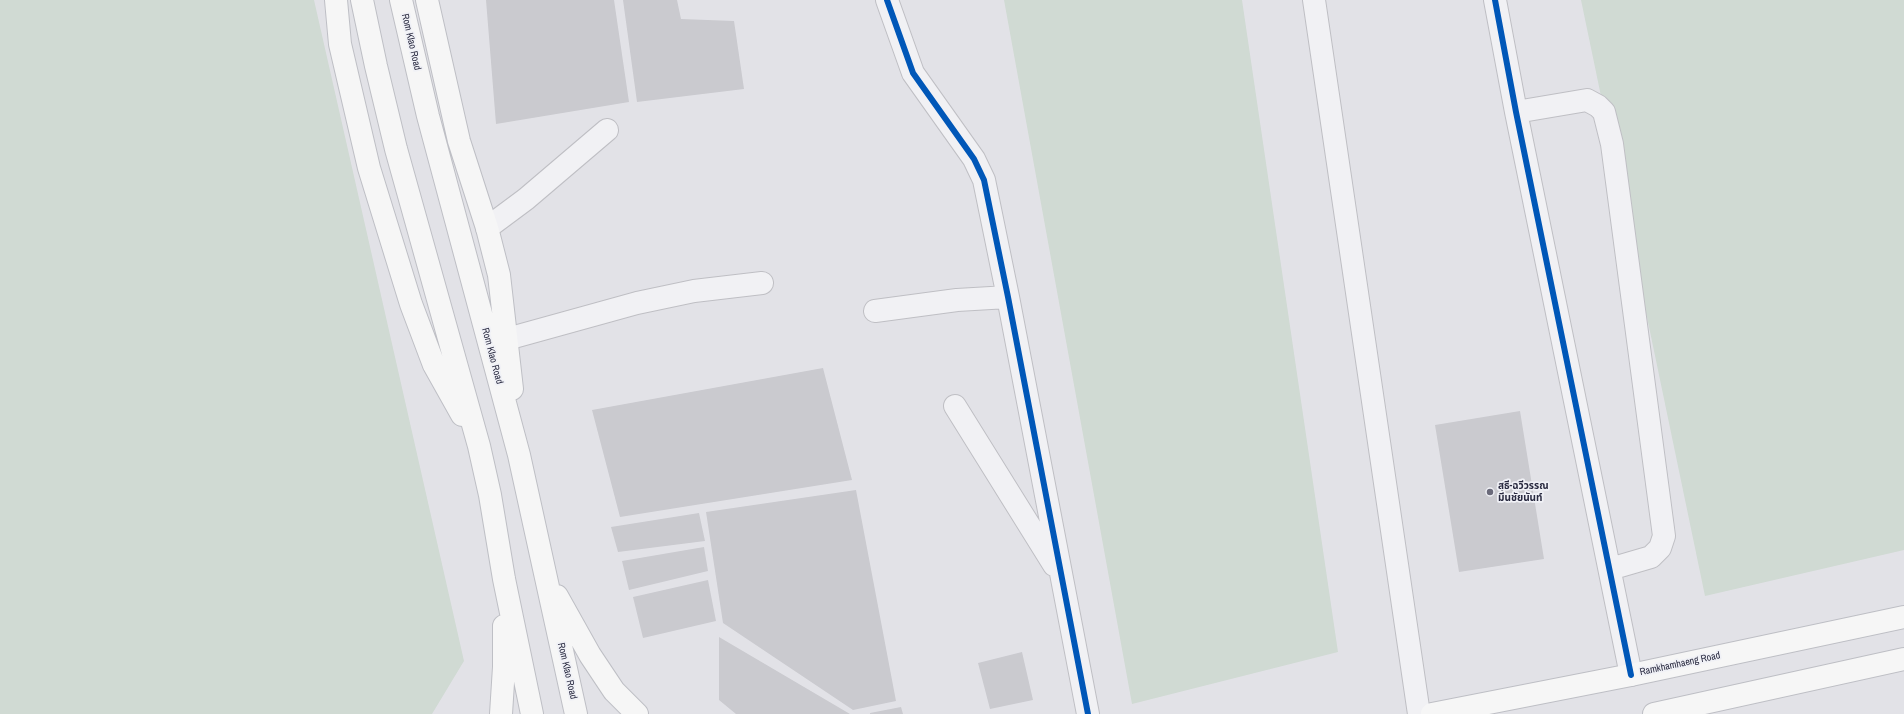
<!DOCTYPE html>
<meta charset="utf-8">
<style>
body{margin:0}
canvas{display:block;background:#e2e2e7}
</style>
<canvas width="1904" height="714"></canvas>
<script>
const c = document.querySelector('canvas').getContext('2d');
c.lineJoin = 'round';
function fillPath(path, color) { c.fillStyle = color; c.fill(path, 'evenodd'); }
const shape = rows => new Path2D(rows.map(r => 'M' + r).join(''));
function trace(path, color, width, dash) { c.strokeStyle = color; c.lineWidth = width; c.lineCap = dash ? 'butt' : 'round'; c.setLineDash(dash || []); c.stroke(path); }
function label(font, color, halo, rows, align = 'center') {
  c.font = font + ' "Archivo Narrow","Noto Sans Thai",sans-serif'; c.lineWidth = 3.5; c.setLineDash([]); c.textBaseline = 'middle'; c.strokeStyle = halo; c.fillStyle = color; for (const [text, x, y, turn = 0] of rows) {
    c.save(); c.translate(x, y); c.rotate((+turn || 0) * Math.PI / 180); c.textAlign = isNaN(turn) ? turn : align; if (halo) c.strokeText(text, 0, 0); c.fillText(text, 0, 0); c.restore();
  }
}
fillPath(shape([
 [0,0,314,0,464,661,432,714,0,714],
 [1004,0,1242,0,1338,652,1132,704],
 [1581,0,1904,0,1904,550,1705,596]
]), '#d0dad3');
fillPath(shape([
 [486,0,614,0,629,102,496,124],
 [623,0,677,0,681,19,734,21,744,89,637,102],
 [823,368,852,480,620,517,592,410],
 [1520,411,1544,559,1459,572,1435,425],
 [856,490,896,701,853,710,723,623,706,512],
 [699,513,705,541,618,552,611,527],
 [704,547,708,571,629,590,622,561],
 [708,580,716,621,643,638,633,597],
 [719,637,850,714,736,714,719,700],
 [1022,652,1033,700,990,709,978,663],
 [901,707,903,714,870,714,870,713]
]), '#cacacf');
const minor = shape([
 [887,0,913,73,974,159,984,180,1008,297,1088,714],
 [1314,0,1419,714],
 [1495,0,1516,112,1631,675],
 [1516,112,1587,100,1598,106,1604,112,1612,144,1664,536,1660,548,1651,557,1610,569],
 [487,228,526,199,607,130],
 [875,311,957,300,1008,297],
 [507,339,637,303,694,291,762,283],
 [955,406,1054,565]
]);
const major = shape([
 [336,0,340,44,369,168,411,304,434,365,462,415],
 [362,0,376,66,396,149,479,446,490,495,504,579,532,714],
 [401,0,428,116,519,455,576,714],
 [427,0,459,141,487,228,499,275,512,389],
 [557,596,590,655,614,691,637,714],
 [501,714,504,667,504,626],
 [1432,714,1631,675,1904,617],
 [1654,714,1904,659]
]);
trace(minor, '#bfbfc4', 24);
trace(major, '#bebfc5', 24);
trace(minor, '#f1f1f4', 22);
trace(major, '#f6f6f6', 22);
trace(shape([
 [887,0,913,73,974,159,984,180,1008,297,1088,714],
 [1495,0,1516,112,1631,675]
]), '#0057b8', 6);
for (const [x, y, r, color] of [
 [1490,492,4,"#6a6a7a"]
]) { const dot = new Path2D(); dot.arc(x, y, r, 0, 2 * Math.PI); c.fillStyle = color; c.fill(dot); trace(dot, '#f0f1f6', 1.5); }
label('10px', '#292a40', '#f0f1f6', [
 ["Rom Klao Road",411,42,77],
 ["Rom Klao Road",492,356,75],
 ["Ramkhamhaeng Road",1680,664,-12],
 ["Rom Klao Road",567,671,77]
]);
label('bold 10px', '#292a40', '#f0f1f6', [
 ["สุธี-ฉวีวรรณ",1498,486],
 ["มีนชัยนันท์",1498,498]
], 'left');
</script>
